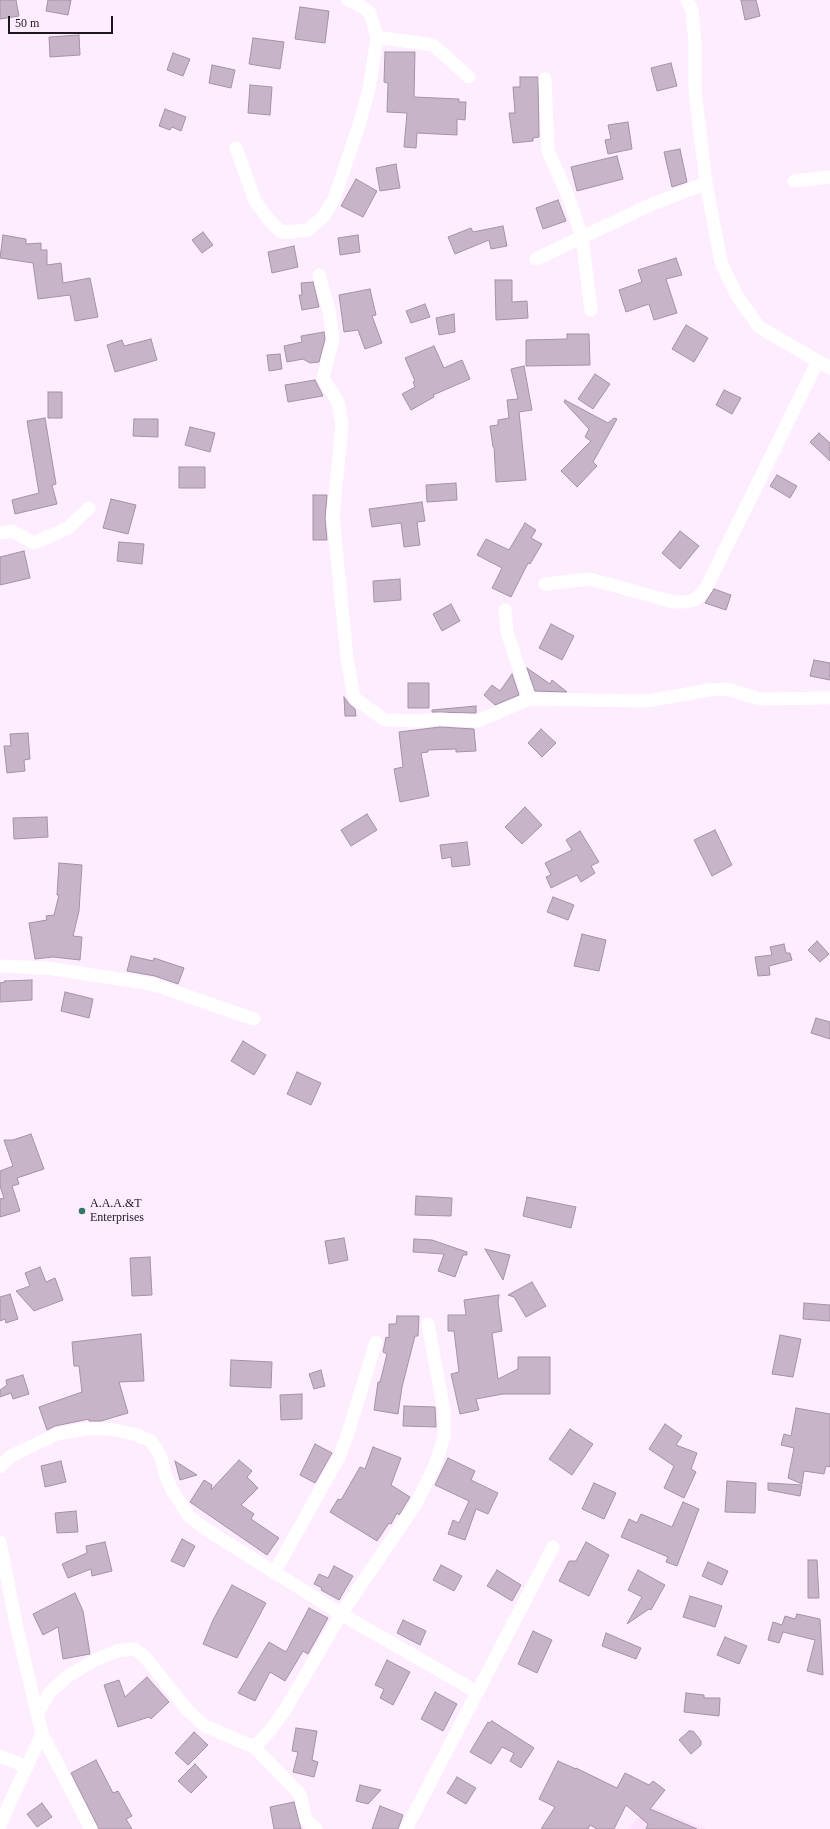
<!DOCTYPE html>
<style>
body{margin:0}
#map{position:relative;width:830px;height:1829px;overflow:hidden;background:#fdedff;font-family:Georgia,serif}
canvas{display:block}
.scale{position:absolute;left:8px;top:16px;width:105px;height:18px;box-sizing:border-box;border:2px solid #1e171f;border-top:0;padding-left:5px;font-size:12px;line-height:14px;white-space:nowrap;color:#1e171f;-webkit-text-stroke:3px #fdedff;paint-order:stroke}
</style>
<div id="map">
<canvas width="830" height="1829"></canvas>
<div class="scale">50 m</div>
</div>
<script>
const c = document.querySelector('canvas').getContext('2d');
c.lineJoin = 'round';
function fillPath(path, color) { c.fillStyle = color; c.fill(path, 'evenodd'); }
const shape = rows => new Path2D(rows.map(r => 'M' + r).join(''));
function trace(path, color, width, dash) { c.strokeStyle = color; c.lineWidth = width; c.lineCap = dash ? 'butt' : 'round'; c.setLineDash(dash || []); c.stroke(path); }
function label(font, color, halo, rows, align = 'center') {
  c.font = font + ' Georgia,serif'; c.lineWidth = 3; c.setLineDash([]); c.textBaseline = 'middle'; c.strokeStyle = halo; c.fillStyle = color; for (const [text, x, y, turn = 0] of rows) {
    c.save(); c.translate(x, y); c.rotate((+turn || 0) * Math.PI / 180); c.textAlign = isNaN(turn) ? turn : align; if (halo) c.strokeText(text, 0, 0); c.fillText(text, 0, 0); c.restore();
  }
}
fillPath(shape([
 [648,1805,706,1829,629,1829]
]), '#fce2fe');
const building = shape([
 [0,0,16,0,19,16,0,19,0,0],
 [48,0,71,0,68,15,46,11,48,0],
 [741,0,756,0,760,16,745,20,741,0],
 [300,7,329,11,325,43,295,39,300,7],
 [79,35,80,55,50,57,49,37,79,35],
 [253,38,284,42,280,69,249,64,253,38],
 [385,52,415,52,414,97,459,99,459,102,466,102,465,120,457,119,457,135,417,133,416,148,404,147,407,113,387,112,388,83,384,82,385,52],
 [173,53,190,59,183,76,167,70,173,53],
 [671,63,677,86,657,91,651,68,671,63],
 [212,65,235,70,231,88,209,83,212,65],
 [520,77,538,77,539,137,533,138,533,141,513,143,509,113,515,113,513,87,520,87,520,77],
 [250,85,272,87,270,115,248,113,250,85],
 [165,109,186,117,181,131,172,127,170,130,159,126,165,109],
 [628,122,632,149,608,154,605,140,611,139,608,125,628,122],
 [680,149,687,182,672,187,664,152,680,149],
 [617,156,623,179,577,191,571,167,617,156],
 [396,164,400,188,380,191,376,168,396,164],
 [356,179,377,191,363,217,341,206,356,179],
 [558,200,566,221,543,229,536,208,558,200],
 [503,226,507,246,491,249,489,240,455,254,448,237,471,228,473,232,503,226],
 [203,232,213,245,202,253,192,240,203,232],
 [3,235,26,239,26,244,41,243,41,250,47,250,47,265,61,263,63,283,90,278,98,317,75,321,70,295,38,299,33,263,0,258,3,235],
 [358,235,360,252,340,255,338,238,358,235],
 [294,246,298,267,272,273,268,252,294,246],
 [676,258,682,275,666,279,677,313,654,320,649,304,626,312,619,290,642,282,638,270,676,258],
 [495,280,512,280,512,302,527,301,528,318,496,320,495,280],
 [313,282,319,307,302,310,299,295,302,295,301,283,313,282],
 [370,289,376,315,372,316,382,343,365,349,358,330,344,332,339,295,370,289],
 [425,304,430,317,411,323,406,311,425,304],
 [454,314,455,332,439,335,436,318,454,314],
 [686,325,708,338,694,362,672,349,686,325],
 [324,332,325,339,319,362,310,363,303,359,287,362,284,346,302,342,301,336,324,332],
 [567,334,589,334,590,365,526,366,526,340,567,339,567,334],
 [151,339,157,360,115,372,107,345,122,340,124,346,151,339],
 [434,346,444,368,462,360,470,379,433,395,434,397,411,410,402,394,415,387,413,382,415,381,405,358,434,346],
 [280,354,282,369,269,371,267,355,280,354],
 [524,366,532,410,519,412,526,480,496,482,494,447,493,447,490,426,498,425,498,420,509,418,507,400,518,399,511,369,524,366],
 [595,374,610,384,593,409,578,399,595,374],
 [315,380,323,396,288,402,285,385,315,380],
 [724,390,741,398,732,414,716,405,724,390],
 [48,392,62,392,62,418,48,418,48,392],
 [565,400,608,423,614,418,617,419,593,462,597,466,577,487,561,471,591,441,585,437,589,429,564,402,565,400],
 [45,418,56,484,52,485,57,504,15,514,12,500,39,493,27,421,45,418],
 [134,419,158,419,158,437,133,436,134,419],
 [190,427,215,433,210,452,185,445,190,427],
 [819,433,830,443,830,461,810,442,819,433],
 [179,467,205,467,205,488,179,488,179,467],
 [777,475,797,486,790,498,770,486,777,475],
 [456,483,457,500,427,502,426,485,456,483],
 [313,495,327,495,325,518,327,540,313,540,313,495],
 [111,499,136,505,128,534,103,528,111,499],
 [422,502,425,521,417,522,420,545,404,547,401,523,372,527,369,509,422,502],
 [525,523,536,530,531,538,542,544,530,564,528,563,511,597,492,588,502,568,477,555,486,539,509,550,525,523],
 [680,531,699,546,680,569,662,553,680,531],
 [119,542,144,544,142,564,117,561,119,542],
 [24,551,30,578,0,585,0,557,24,551],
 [400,579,401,600,374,602,373,581,400,579],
 [714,589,731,595,726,610,705,603,714,589],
 [451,604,460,621,442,631,433,614,451,604],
 [551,624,574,636,562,660,539,648,551,624],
 [814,660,830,663,830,680,810,676,814,660],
 [527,668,550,684,552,680,567,692,535,691,527,668],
 [512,674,519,695,495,705,484,695,492,685,500,691,512,674],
 [408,683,429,683,429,708,408,708,408,683],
 [344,697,349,704,355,709,356,716,345,716,344,697],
 [476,706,476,713,432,712,432,710,476,706],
 [440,727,474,729,476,751,456,752,456,749,428,750,428,752,421,753,429,796,400,802,394,769,403,767,399,732,440,727],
 [541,729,556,743,542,757,528,743,541,729],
 [28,733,30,759,24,760,25,771,7,773,4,746,11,746,10,734,28,733],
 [525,807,542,825,522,844,505,827,525,807],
 [367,814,377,830,351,846,341,830,367,814],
 [47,817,48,837,14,839,13,818,47,817],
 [715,830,732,865,712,876,694,840,715,830],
 [580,831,599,862,591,866,595,873,581,882,577,875,551,888,546,877,551,875,545,863,572,850,566,840,580,831],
 [467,842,470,865,452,867,451,857,442,859,440,845,467,842],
 [59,863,82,865,79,911,73,936,82,937,80,960,53,957,35,959,29,923,47,920,46,916,54,915,59,895,57,895,59,863],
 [553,897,574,905,568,920,547,912,553,897],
 [582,934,606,940,599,971,574,966,582,934],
 [817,941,829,954,820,962,808,950,817,941],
 [784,944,786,953,790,953,792,960,769,966,770,975,758,976,755,957,772,955,770,947,784,944],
 [131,956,153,961,154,958,184,968,178,984,155,976,127,971,131,956],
 [32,980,32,1000,0,1002,0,983,5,982,4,981,32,980],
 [65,992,93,999,89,1018,61,1011,65,992],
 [816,1018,830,1022,830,1039,811,1033,816,1018],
 [243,1041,266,1055,254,1075,231,1061,243,1041],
 [297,1072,321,1083,311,1105,287,1094,297,1072],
 [31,1134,44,1169,17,1178,19,1184,12,1186,20,1211,0,1217,0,1199,4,1198,0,1186,0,1171,13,1166,4,1140,13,1140,31,1134],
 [416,1196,452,1198,451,1216,415,1215,416,1196],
 [527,1197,576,1207,571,1228,523,1216,527,1197],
 [344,1238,348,1260,329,1264,325,1241,344,1238],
 [414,1239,432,1240,467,1252,467,1255,463,1255,455,1277,438,1271,444,1254,413,1252,414,1239],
 [485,1249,510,1255,503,1280,485,1249],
 [150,1257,152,1295,132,1296,130,1258,150,1257],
 [40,1267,46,1282,55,1278,63,1300,34,1311,16,1291,30,1286,25,1273,40,1267],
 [532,1282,546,1306,526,1317,514,1297,508,1295,532,1282],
 [10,1294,18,1319,6,1323,5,1319,0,1321,0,1297,10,1294],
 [499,1295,498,1302,502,1331,492,1333,498,1379,518,1369,518,1357,550,1357,550,1394,503,1394,476,1399,479,1410,460,1414,451,1374,459,1372,454,1331,448,1331,448,1315,466,1315,464,1300,499,1295],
 [804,1303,830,1305,830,1321,803,1319,804,1303],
 [397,1316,419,1316,418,1336,415,1336,402,1387,398,1414,374,1410,378,1382,380,1382,387,1354,383,1352,386,1337,389,1338,389,1324,396,1324,397,1316],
 [141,1334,144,1381,119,1382,128,1413,101,1421,89,1421,89,1419,55,1426,47,1430,39,1407,82,1392,79,1366,74,1366,72,1342,141,1334],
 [780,1335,801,1339,793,1377,772,1374,780,1335],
 [231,1360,272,1362,271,1388,230,1386,231,1360],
 [321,1370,325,1386,314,1389,309,1374,321,1370],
 [23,1375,29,1394,13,1399,11,1393,0,1397,0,1390,7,1385,6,1380,23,1375],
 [302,1394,302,1419,281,1420,280,1395,302,1394],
 [404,1406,435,1407,436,1427,403,1426,404,1406],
 [796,1408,830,1414,830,1467,826,1466,824,1474,804,1471,802,1484,788,1478,794,1448,781,1445,784,1434,791,1436,796,1408],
 [665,1424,682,1436,676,1445,697,1453,691,1469,696,1472,684,1498,664,1488,674,1466,649,1449,665,1424],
 [570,1429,593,1444,572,1475,549,1459,570,1429],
 [315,1444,332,1453,315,1483,300,1475,315,1444],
 [373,1447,401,1458,391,1485,410,1497,399,1515,397,1513,391,1524,389,1523,377,1541,330,1512,338,1499,341,1500,360,1467,365,1469,373,1447],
 [448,1458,475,1471,471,1480,498,1493,488,1514,476,1509,465,1540,448,1534,453,1520,459,1523,469,1501,435,1485,448,1458],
 [239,1460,252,1471,247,1477,258,1488,241,1505,254,1514,251,1519,279,1538,267,1555,190,1502,204,1480,212,1485,211,1490,239,1460],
 [61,1461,66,1482,45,1487,41,1466,61,1461],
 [175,1461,197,1475,180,1480,175,1461],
 [727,1481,756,1483,755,1513,725,1512,727,1481],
 [594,1483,616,1493,604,1519,582,1509,594,1483],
 [768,1483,802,1485,800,1496,768,1490,768,1483],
 [683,1502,699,1509,677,1566,666,1562,668,1557,621,1537,629,1519,637,1523,641,1514,672,1527,683,1502],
 [76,1511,78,1532,57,1533,55,1513,76,1511],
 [182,1539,195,1546,184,1567,171,1561,182,1539],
 [105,1542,112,1571,92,1576,91,1569,68,1578,62,1564,87,1553,86,1546,105,1542],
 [586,1542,609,1555,589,1596,559,1581,569,1561,576,1561,586,1542],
 [808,1560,817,1560,819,1598,808,1598,808,1560],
 [708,1562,728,1571,722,1585,702,1576,708,1562],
 [441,1565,462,1576,454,1591,433,1580,441,1565],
 [334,1566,353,1576,339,1600,321,1590,322,1588,314,1584,319,1574,328,1578,334,1566],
 [497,1570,521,1585,512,1601,487,1586,497,1570],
 [638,1570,665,1585,651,1610,649,1609,627,1624,642,1597,628,1590,638,1570],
 [232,1585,266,1603,237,1658,203,1644,213,1620,232,1585],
 [75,1593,83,1611,90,1654,63,1659,58,1627,43,1635,33,1614,75,1593],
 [690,1596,722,1606,715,1627,683,1617,690,1596],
 [309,1608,328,1618,308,1654,303,1651,285,1681,270,1672,255,1701,238,1693,269,1642,286,1652,309,1608],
 [797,1614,820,1619,823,1675,807,1671,815,1640,783,1632,779,1643,768,1640,773,1622,782,1625,785,1616,795,1619,797,1614],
 [403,1620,426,1631,420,1645,397,1633,403,1620],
 [533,1631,552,1640,537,1673,518,1664,533,1631],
 [606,1633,641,1648,636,1659,602,1646,606,1633],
 [725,1637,747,1646,739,1664,717,1655,725,1637],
 [387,1660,410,1672,393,1705,380,1698,384,1689,375,1685,387,1660],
 [147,1677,169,1702,151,1719,149,1717,118,1727,104,1685,119,1680,125,1697,147,1677],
 [435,1692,457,1704,443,1731,421,1719,435,1692],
 [686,1693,704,1695,704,1698,720,1698,719,1716,684,1712,686,1693],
 [492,1721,534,1748,521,1768,510,1761,514,1753,502,1747,491,1764,470,1752,488,1722,489,1723,492,1721],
 [296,1728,317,1731,312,1760,318,1762,314,1777,293,1772,298,1752,292,1751,296,1728],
 [689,1731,693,1731,701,1741,701,1745,691,1754,679,1740,689,1731],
 [194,1732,208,1745,188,1765,175,1753,194,1732],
 [96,1760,113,1793,118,1791,132,1816,126,1819,132,1829,99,1829,71,1773,96,1760],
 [558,1761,576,1769,576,1768,617,1788,625,1773,649,1785,653,1781,665,1790,650,1809,697,1829,646,1829,648,1824,626,1805,614,1829,597,1829,590,1825,588,1829,541,1829,555,1807,539,1799,558,1761],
 [195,1764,207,1777,191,1793,178,1781,195,1764],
 [457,1777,476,1788,466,1804,447,1793,457,1777],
 [360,1785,381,1790,368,1804,356,1801,360,1785],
 [294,1802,301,1829,274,1829,270,1807,294,1802],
 [42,1803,52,1817,37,1827,27,1814,42,1803],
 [380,1806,403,1815,398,1829,372,1829,380,1806]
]);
fillPath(building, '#c7b4c8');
trace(building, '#a492a6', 1);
trace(shape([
 [687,0,692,10,695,42,695,91,706,183,721,262,737,296,759,327,830,368],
 [377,37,433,45,469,77],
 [545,79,548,151,568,196,582,237,591,310],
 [236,148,255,201,269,220,280,231,287,232,308,230,323,217,334,199,360,122,369,89,377,37,370,13,362,7,348,0],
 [794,181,830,177],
 [536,259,648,206,706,183],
 [319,275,329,310,333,339,323,378,338,402,342,424,333,517,347,658,354,698,385,720,421,721,440,719,478,721,529,699,647,701,709,690,727,689,760,699,830,698],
 [0,533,12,531,34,543,68,528,89,508],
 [545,584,590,579,673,602,683,602,695,600,706,588,818,361],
 [505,610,507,632,529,699],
 [0,966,47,968,152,984,254,1019],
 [0,1467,11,1456,57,1434,85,1429,109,1429,134,1434,151,1441,161,1457,165,1474,173,1492,189,1516,204,1528,341,1614,477,1692],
 [0,1542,16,1624,42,1734,91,1829],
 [274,1573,339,1457,347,1436,376,1342],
 [37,1714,50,1692,68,1676,95,1660,117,1651,134,1649,145,1657,188,1711,205,1726,254,1747,300,1794,306,1820,316,1829],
 [254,1747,268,1733,285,1710,341,1614,416,1504,435,1465,444,1437,444,1411,428,1324],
 [0,1756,27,1767],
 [0,1826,11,1800,42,1734],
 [406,1829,553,1547]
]), '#fff', 13);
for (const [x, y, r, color] of [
 [82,1211,4,"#367766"]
]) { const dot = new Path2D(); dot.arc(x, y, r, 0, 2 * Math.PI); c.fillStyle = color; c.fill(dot); trace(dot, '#fdedff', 1.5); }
label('12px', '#1e171f', '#fdedff', [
 ["A.A.A.&T",90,1204],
 ["Enterprises",90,1218]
], 'left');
</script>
